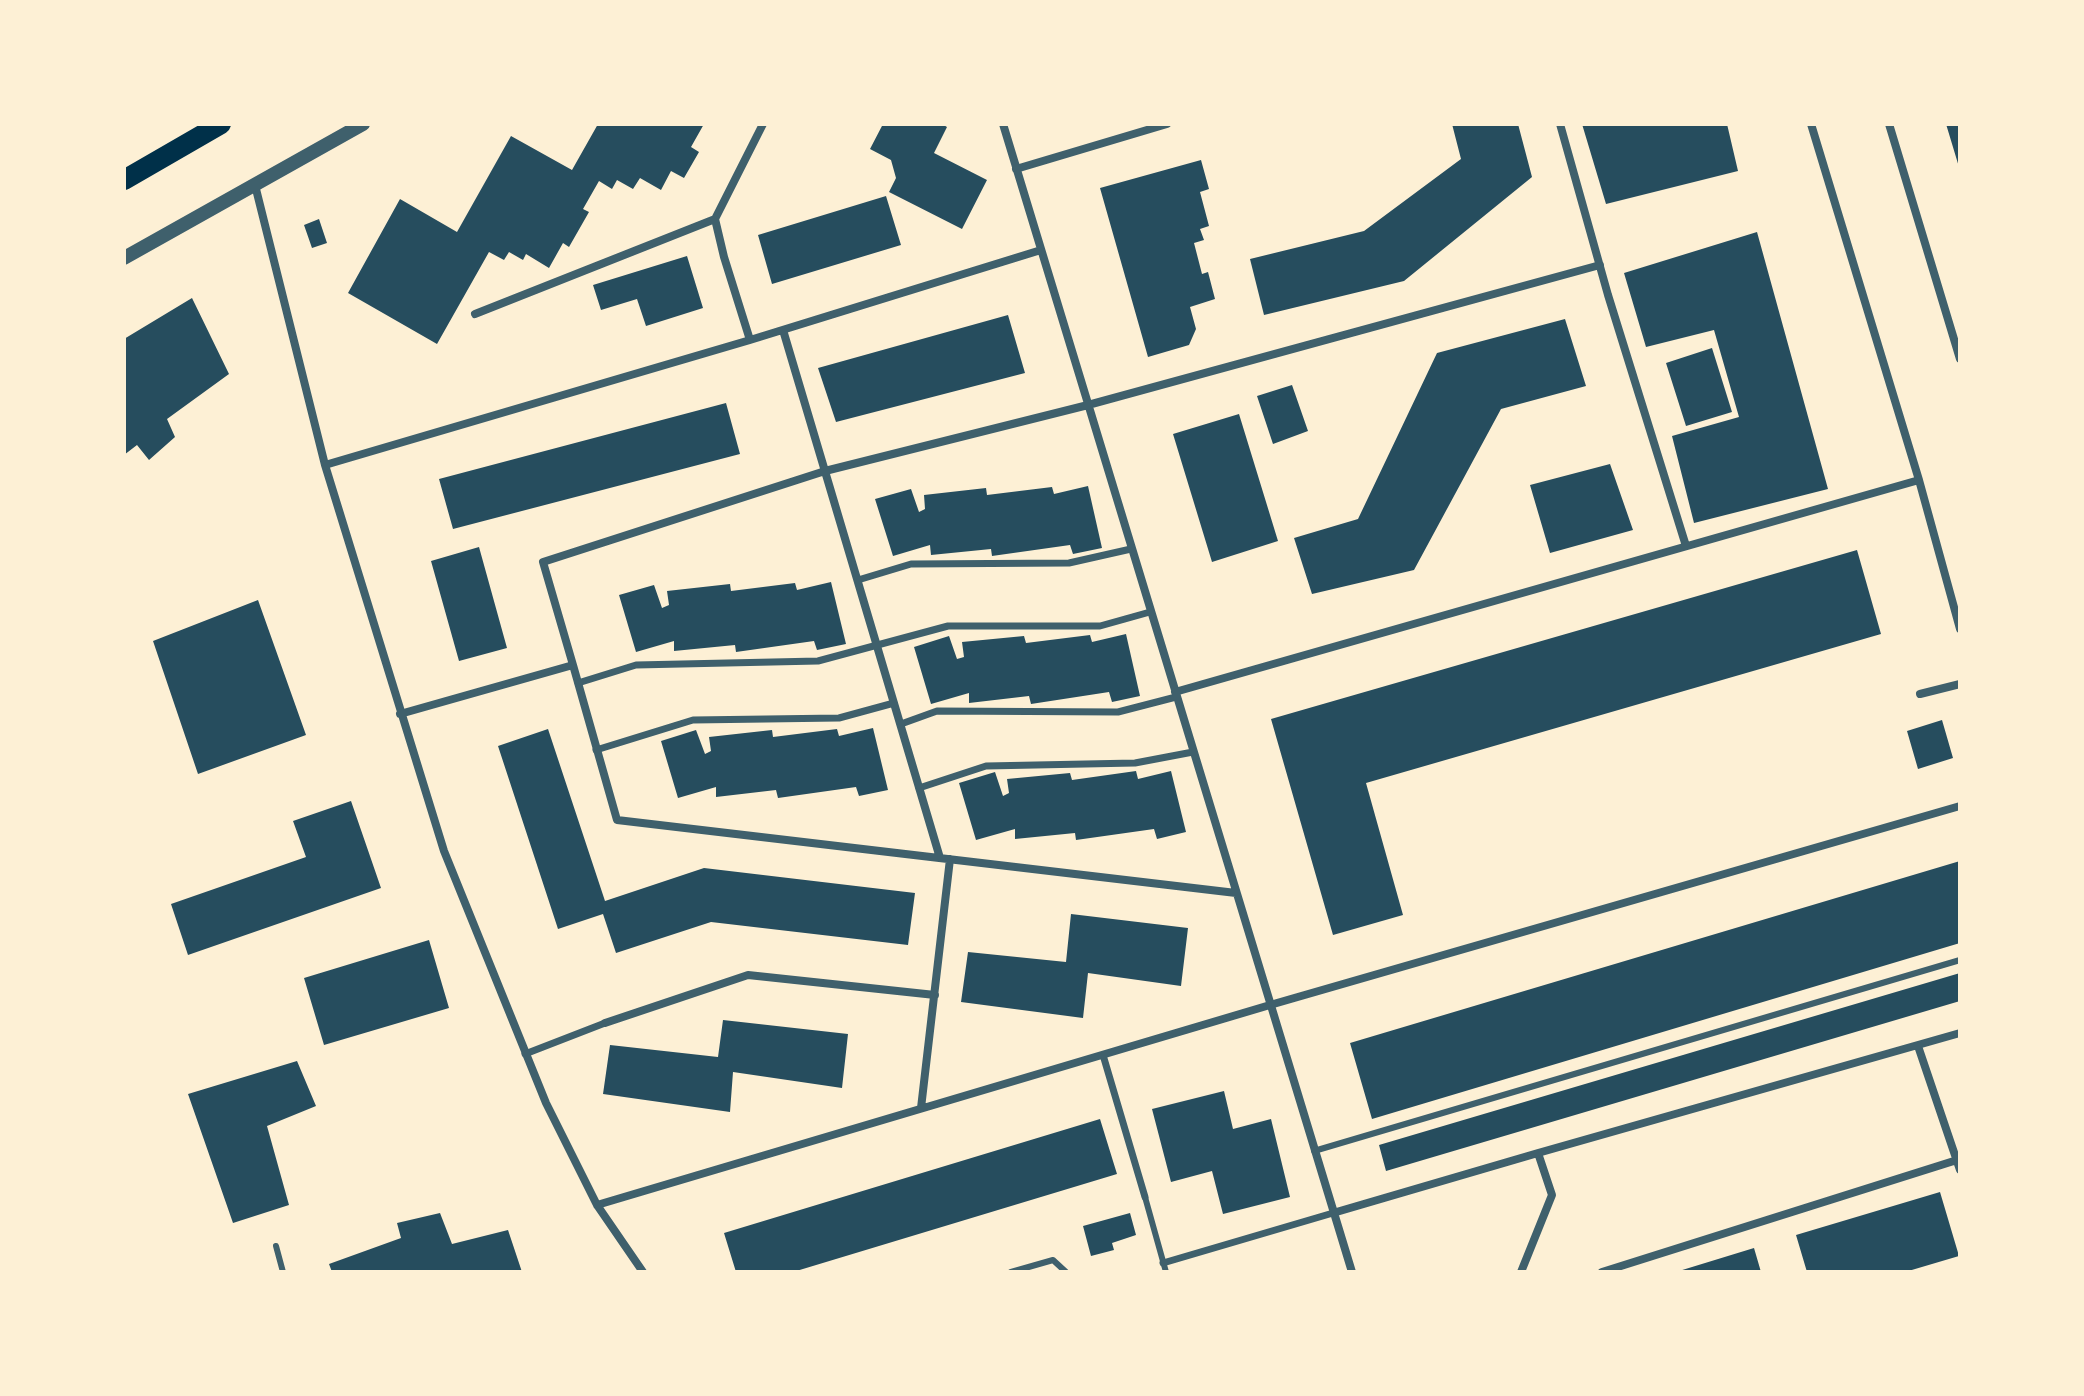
<!DOCTYPE html>
<style>
body{margin:0}
#map{position:relative;width:2084px;height:1396px;overflow:hidden;background:#fdf0d5;font-family:Figtree,sans-serif}
canvas{display:block}
.frame{position:absolute;inset:0;border:126px solid #fdf0d5;pointer-events:none}
</style>
<div id="map">
<canvas width="2084" height="1396"></canvas>
<div class="frame"></div>
</div>
<script>
const c = document.querySelector('canvas').getContext('2d');
c.lineJoin = 'round';
function fillPath(path, color) { c.fillStyle = color; c.fill(path, 'evenodd'); }
const shape = rows => new Path2D(rows.map(r => 'M' + r).join(''));
function trace(path, color, width, dash) { c.strokeStyle = color; c.lineWidth = width; c.lineCap = dash ? 'butt' : 'round'; c.setLineDash(dash || []); c.stroke(path); }
fillPath(shape([
 [598,124,704,124,691,147,699,152,684,178,671,171,661,190,640,178,633,189,617,180,612,189,599,181,583,209,589,212,569,247,563,243,549,268,526,254,523,260,509,252,504,260,489,252,437,344,348,293,400,199,457,232,511,136,572,170],
 [883,124,942,124,947,127,934,153,987,180,962,229,889,192,896,178,891,160,870,149],
 [1452,124,1518,124,1532,177,1404,281,1264,315,1250,259,1364,231,1461,159],
 [1582,124,1727,124,1738,171,1606,204],
 [1946,124,1960,124,1960,167,1959,167],
 [1201,160,1209,189,1200,192,1209,226,1200,229,1204,240,1194,243,1202,274,1208,272,1215,299,1190,307,1196,329,1189,345,1148,357,1100,188],
 [886,196,901,245,772,284,758,235],
 [319,219,327,243,312,248,304,225],
 [1757,232,1828,489,1694,523,1672,436,1739,417,1714,330,1646,347,1624,273],
 [687,256,703,308,646,326,637,299,601,310,593,285],
 [192,298,229,374,167,419,175,437,149,460,137,445,124,455,124,339],
 [1008,315,1025,373,836,422,818,368],
 [1565,319,1586,386,1501,409,1414,570,1312,594,1294,538,1358,519,1437,353],
 [1712,348,1732,412,1686,426,1666,363],
 [1292,385,1308,431,1273,444,1257,396],
 [726,403,740,454,453,529,439,479],
 [1239,414,1278,541,1212,562,1173,434],
 [1610,464,1633,530,1550,553,1530,485],
 [1088,486,1102,548,1073,554,1070,545,992,556,991,549,931,555,930,545,893,556,875,499,911,489,919,512,925,509,924,495,986,488,987,495,1052,487,1054,494],
 [479,547,507,648,459,661,431,561],
 [1857,550,1881,634,1366,783,1403,915,1333,935,1271,719],
 [831,582,846,644,817,650,814,641,736,652,735,645,674,651,674,641,636,652,619,595,654,585,662,608,669,605,667,591,730,584,731,591,795,583,797,590],
 [258,600,306,735,198,774,153,641],
 [1126,634,1140,696,1112,702,1109,692,1031,704,1029,696,969,703,969,693,931,704,914,647,949,636,957,659,964,657,962,642,1024,636,1026,643,1090,635,1092,642],
 [1942,720,1953,758,1918,769,1907,731],
 [873,728,888,790,859,796,856,787,778,798,776,790,716,797,716,787,678,798,661,741,696,730,705,754,711,751,709,737,772,730,773,737,837,729,839,736],
 [548,729,605,901,704,868,915,893,908,945,711,922,616,953,603,914,558,929,498,746],
 [1136,771,1138,779,1171,771,1186,832,1157,839,1154,829,1076,840,1075,833,1015,839,1015,829,976,840,959,783,995,772,1003,796,1009,793,1007,779,1070,773,1072,780],
 [351,801,381,888,188,955,171,904,306,857,293,821],
 [1960,861,1960,943,1372,1119,1350,1043],
 [1071,914,1188,928,1181,986,1088,973,1083,1018,961,1002,968,952,1066,962],
 [429,940,449,1008,324,1045,304,978],
 [1960,973,1960,1001,1386,1171,1379,1145],
 [723,1020,848,1034,842,1088,733,1072,730,1112,603,1094,610,1045,718,1057],
 [297,1061,316,1106,267,1126,289,1205,233,1223,188,1094],
 [1224,1091,1233,1129,1271,1119,1290,1197,1223,1214,1212,1171,1171,1182,1152,1109],
 [1100,1119,1117,1174,793,1272,736,1272,724,1233],
 [1940,1192,1959,1256,1905,1272,1807,1272,1796,1235],
 [440,1213,452,1244,508,1230,522,1272,332,1272,329,1264,401,1238,397,1223],
 [1130,1213,1136,1235,1112,1243,1114,1250,1091,1256,1083,1226],
 [1754,1248,1761,1272,1679,1272,1679,1271]
]), '#264d5e');
trace(shape([
 [1314,1151,1960,960],
 [1145,1197,1166,1272],
 [276,1246,283,1272],
 [1011,1272,1053,1260,1066,1272]
]), '#3f606c', 6);
trace(shape([
 [858,580,911,564,1069,563,1131,549],
 [578,683,636,665,818,661,948,626,1100,626,1150,612],
 [901,724,937,711,1118,712,1176,697],
 [596,750,693,720,839,718,894,703],
 [919,788,986,766,1135,763,1193,752],
 [525,1054,605,1023],
 [1103,1055,1145,1197],
 [1163,1263,1333,1213]
]), '#3f606c', 7);
trace(shape([
 [1003,124,1352,1272],
 [1560,124,1608,295,1686,546],
 [1811,124,1919,480,1960,629],
 [1889,124,1960,359],
 [1016,169,1167,124],
 [255,185,325,465,444,851,546,1103,597,1205,643,1272],
 [475,314,715,219],
 [783,330,940,858],
 [750,340,724,257,715,219,763,124],
 [325,465,750,340,1041,250],
 [573,665,617,820,1236,893],
 [1175,692,1919,480],
 [1920,694,1960,684],
 [400,714,573,665,543,562,825,471,1088,405,1600,265],
 [605,1023,748,975,935,995],
 [1918,1046,1960,1170],
 [921,1108,950,859],
 [1538,1153,1960,1033],
 [597,1205,1270,1005,1960,806],
 [1333,1213,1538,1153,1552,1195,1521,1272],
 [1602,1272,1957,1160]
]), '#3f606c', 8);
trace(shape([
 [124,258,363,124]
]), '#3f606c', 14);
trace(shape([
 [124,180,221,124]
]), '#003049', 20);
</script>
